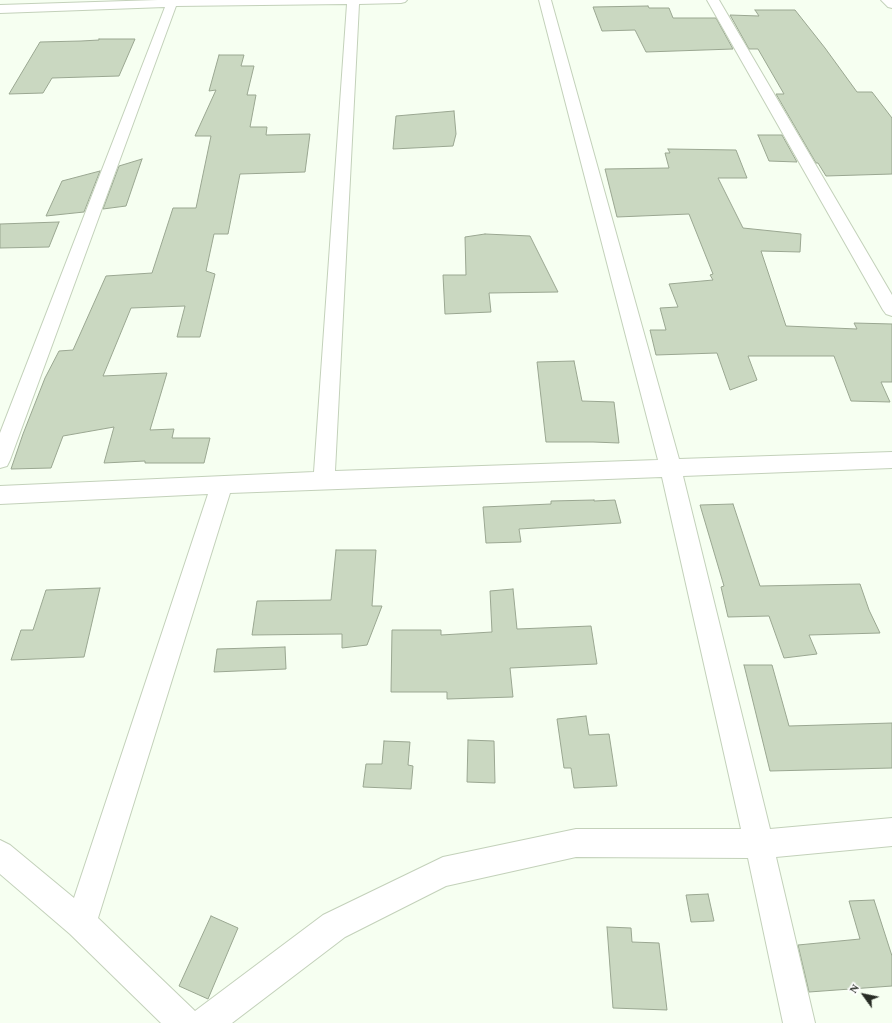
<!DOCTYPE html>
<style>
body{margin:0}
#map{position:relative;width:892px;height:1023px;overflow:hidden;background:#f6fff1;font-family:"Times New Roman",serif}
canvas{display:block}
.north{position:absolute;left:844px;top:975px;width:40px;height:40px;-webkit-text-stroke:3px #fff;paint-order:stroke;rotate:303deg;font-size:11px;font-weight:700;line-height:16px;text-align:center;color:#282d25}
.north::after{content:'';display:block;margin:auto;width:14px;height:18px;background:#282d25;clip-path:polygon(50% 0,100% 100%,50% 72%,0 100%)}
</style>
<div id="map">
<canvas width="892" height="1023"></canvas>
<div class="north">N</div>
</div>
<script>
const c = document.querySelector('canvas').getContext('2d');
c.lineJoin = 'round';
function fillPath(path, color) { c.fillStyle = color; c.fill(path, 'evenodd'); }
const shape = rows => new Path2D(rows.map(r => 'M' + r).join(''));
function trace(path, color, width, dash) { c.strokeStyle = color; c.lineWidth = width; c.lineCap = dash ? 'butt' : 'round'; c.setLineDash(dash || []); c.stroke(path); }
const building = shape([
 [648,6,649,8,669,8,673,18,716,18,733,49,646,52,635,30,602,31,593,7,648,6],
 [755,10,795,10,825,48,857,92,872,92,892,118,892,174,826,176,818,163,816,163,776,94,784,94,758,49,749,49,730,15,759,16,755,10],
 [99,39,135,39,119,76,52,78,43,93,9,94,40,42,81,41,99,40,99,39],
 [219,55,244,55,241,66,254,66,247,95,256,95,250,127,267,127,266,135,310,134,305,172,240,174,228,234,214,234,206,271,215,274,200,337,177,337,185,306,131,308,103,376,167,373,150,430,174,429,172,438,210,438,204,463,145,463,145,461,104,463,114,427,63,436,51,468,11,469,23,434,45,378,59,351,73,350,106,276,152,273,173,208,196,208,211,136,195,136,216,90,209,91,219,55],
 [454,111,456,134,453,146,393,149,396,116,454,111],
 [758,135,782,135,797,162,769,161,758,135],
 [668,149,736,150,747,178,718,178,743,228,801,234,800,252,761,251,786,326,857,329,854,323,892,324,892,382,881,382,890,402,851,401,834,356,748,356,757,380,730,390,717,353,656,355,650,330,666,330,660,308,678,307,669,284,713,280,710,275,713,274,689,214,617,217,605,169,669,168,665,153,670,153,668,149],
 [142,159,126,206,103,209,119,166,142,159],
 [100,171,84,212,46,216,62,181,100,171],
 [59,222,49,247,0,248,0,224,59,222],
 [485,234,530,236,558,292,489,293,491,312,445,314,443,275,466,275,465,237,485,234],
 [574,361,582,401,614,402,619,443,593,442,546,442,537,362,574,361],
 [594,500,594,501,615,500,621,523,519,529,521,542,486,543,483,507,551,504,551,501,594,500],
 [733,504,760,586,860,584,869,610,880,633,809,635,817,654,784,658,769,616,728,617,721,587,724,586,700,505,733,504],
 [336,550,376,550,372,606,382,606,367,645,342,648,342,634,252,635,257,601,331,600,336,550],
 [100,588,84,657,11,660,21,630,33,630,46,590,100,588],
 [513,589,517,629,591,626,597,664,510,668,513,697,447,699,447,692,391,692,392,630,441,630,441,635,492,632,490,591,513,589],
 [285,647,286,669,214,672,217,649,285,647],
 [744,665,772,665,789,726,892,723,892,768,770,771,744,665],
 [586,716,589,735,609,734,617,786,574,788,571,768,564,768,557,719,586,716],
 [468,740,494,741,495,783,467,782,468,740],
 [384,741,410,742,408,765,413,766,411,789,363,787,366,764,382,764,384,741],
 [708,894,714,921,691,922,686,895,708,894],
 [874,900,892,956,892,986,809,992,798,945,860,939,849,901,874,900],
 [211,916,238,928,208,999,179,986,211,916],
 [607,927,631,928,632,942,659,943,667,1010,613,1008,607,927]
]);
fillPath(building, '#cad8c1');
trace(building, '#9aa791', 1);
const minor = shape([
 [158,0,407,0,405,2,401,3,359,4,335,471,658,460,539,0,551,0,679,459,892,452,892,468,683,476,770,829,892,818,892,846,776,857,815,1023,783,1023,748,858,576,857,446,886,345,937,232,1023,161,1023,70,934,0,874,0,840,10,845,74,898,208,494,0,504,0,486,314,472,347,4,176,6,10,460,7,466,0,468,0,433,165,7,0,13,0,5,158,0],
 [662,477,741,829,576,829,443,857,323,915,195,1011,98,918,230,493,662,477],
 [707,0,719,0,892,295,892,316,886,314,883,310,707,0],
 [881,0,892,0,892,8,888,7,881,0]
]);
trace(minor, '#c3d1ba', 2);
fillPath(minor, '#fff');
</script>
